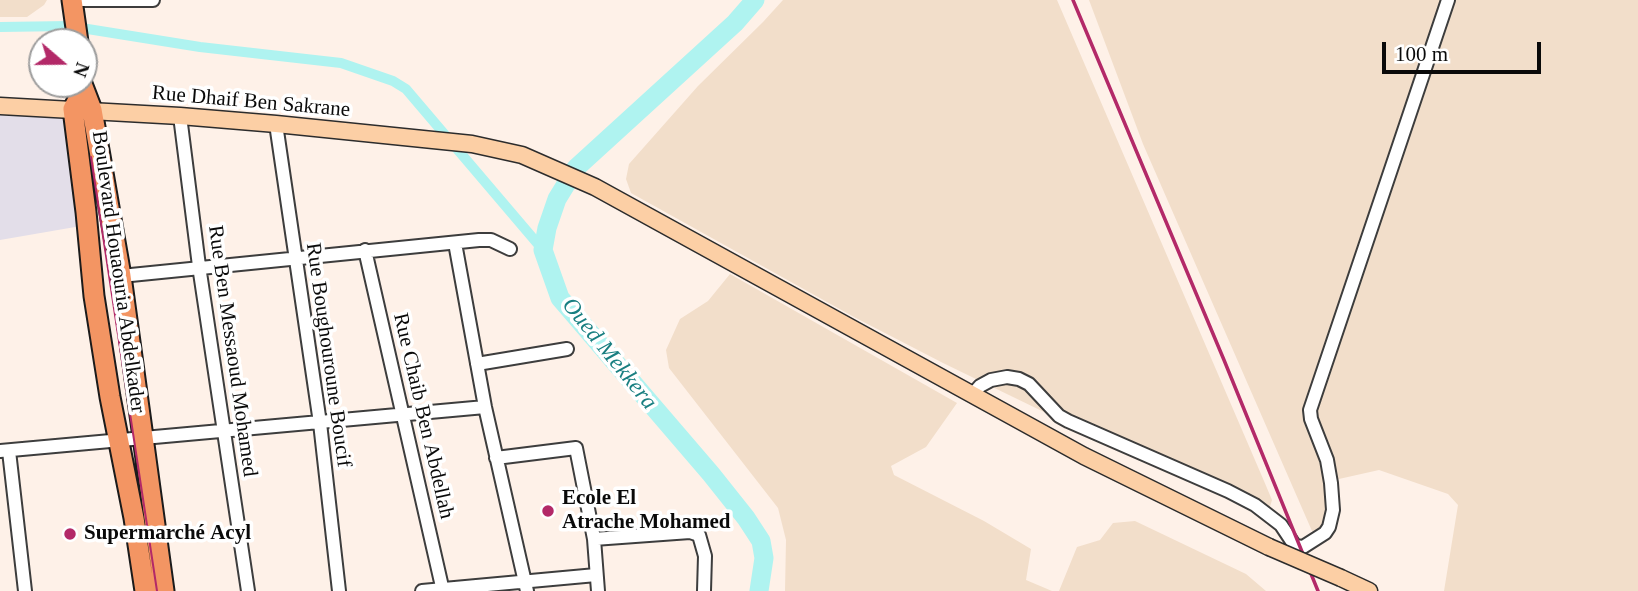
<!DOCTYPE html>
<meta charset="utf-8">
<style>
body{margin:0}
#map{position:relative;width:1638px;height:591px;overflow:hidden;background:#fef1e8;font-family:Georgia,serif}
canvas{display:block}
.north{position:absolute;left:28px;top:28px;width:70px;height:70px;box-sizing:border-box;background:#fff;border:2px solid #9d9d9d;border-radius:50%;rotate:110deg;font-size:19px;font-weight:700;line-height:28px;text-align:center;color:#0a0a0a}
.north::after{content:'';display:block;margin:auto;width:24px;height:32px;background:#b32968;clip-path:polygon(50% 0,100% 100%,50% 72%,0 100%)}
.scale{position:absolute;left:1382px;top:42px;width:159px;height:32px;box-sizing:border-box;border:4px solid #0a0a0a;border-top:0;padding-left:9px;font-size:21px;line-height:24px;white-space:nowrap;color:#0a0a0a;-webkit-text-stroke:5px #fff;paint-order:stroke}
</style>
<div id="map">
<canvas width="1638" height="591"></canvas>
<div class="north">N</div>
<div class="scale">100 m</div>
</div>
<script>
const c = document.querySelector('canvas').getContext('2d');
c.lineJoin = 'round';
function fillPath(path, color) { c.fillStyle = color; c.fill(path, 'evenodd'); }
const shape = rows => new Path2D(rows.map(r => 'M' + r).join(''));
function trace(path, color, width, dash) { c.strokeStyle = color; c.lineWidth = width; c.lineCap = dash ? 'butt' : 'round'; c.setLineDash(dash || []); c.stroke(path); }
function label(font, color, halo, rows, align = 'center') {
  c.font = font + ' Georgia,serif'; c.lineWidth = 7; c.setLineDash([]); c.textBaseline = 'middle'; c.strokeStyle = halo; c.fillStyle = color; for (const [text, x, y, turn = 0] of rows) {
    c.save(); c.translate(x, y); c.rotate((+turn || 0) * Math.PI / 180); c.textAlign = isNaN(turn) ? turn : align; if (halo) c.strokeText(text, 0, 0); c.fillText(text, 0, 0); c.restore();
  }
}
fillPath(shape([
 [0,114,67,116,81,226,0,240]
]), '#e3dee9');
fillPath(shape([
 [0,0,47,0,44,5,27,17,0,17],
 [783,0,1057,0,1264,481,1272,500,1269,510,1079,429,943,363,854,317,631,193,626,179,629,164,698,86,763,22],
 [1089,0,1638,0,1638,591,1444,591,1458,505,1448,494,1379,470,1330,481,1330,525,1312,531,1143,144],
 [730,274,957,403,926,447,891,466,894,475,984,521,1031,549,1026,580,1052,591,785,591,786,540,778,508,669,368,666,350,680,319,708,301],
 [1135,521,1246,574,1266,591,1059,591,1077,547,1100,540,1113,523]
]), '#f2deca');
trace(shape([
 [0,27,69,26,200,47,341,63,393,81,406,89,543,250]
]), '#aff3f0', 10);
trace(shape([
 [755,0,735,23,576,168,557,199,547,228,543,250,560,298,711,474,746,518,761,541,764,558,759,591]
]), '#aff3f0', 19);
const minor = shape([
 [72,0,153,0],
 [180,116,199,266,248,591],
 [276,124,320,423,339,591],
 [455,243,485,407,527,591],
 [365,250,443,591],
 [121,276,479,240,491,240,510,249],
 [477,364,567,349],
 [972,395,980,386,991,380,1007,377,1019,379,1029,384,1059,416,1068,421,1228,491,1255,505,1281,525,1295,546,1303,547,1325,533,1329,527,1333,510,1331,483,1327,460,1311,419,1310,410,1448,0],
 [0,451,485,407],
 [9,451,25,591],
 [496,458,576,448,594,539,598,591],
 [594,539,690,532,699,535,705,556,704,591],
 [422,591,596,575]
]);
const secondary = shape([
 [0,106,180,116,276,124,472,144,522,155,595,187,1084,456,1269,547],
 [1341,578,1369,591]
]);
const primary = shape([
 [72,0,78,42],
 [82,84,92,110,121,276,164,591],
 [83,90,73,109,86,212,94,296,110,397,134,518,145,591]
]);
trace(minor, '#3d3d3d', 16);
trace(secondary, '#2c2c2c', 19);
trace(primary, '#1b1b1b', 23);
trace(minor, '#fff', 12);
trace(secondary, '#fccfa5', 16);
trace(primary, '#f39563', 19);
trace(shape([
 [91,157,157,591]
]), '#b32968', 2);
trace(shape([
 [1073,0,1224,360,1318,591]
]), '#b32968', 3.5);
const secondaryBridge = shape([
 [1269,547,1341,578]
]);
trace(secondaryBridge, '#2c2c2c', 19, []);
trace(secondaryBridge, '#fccfa5', 16);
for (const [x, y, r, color] of [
 [548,511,7,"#b32968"],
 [70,534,7,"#b32968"]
]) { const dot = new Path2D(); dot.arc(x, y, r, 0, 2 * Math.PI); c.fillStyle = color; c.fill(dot); trace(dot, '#fff', 2.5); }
label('21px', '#0a0a0a', '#fff', [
 ["Rue Dhaif Ben Sakrane",251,102,5],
 ["Boulevard Houaouria Abdelkader",118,272,82],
 ["Rue Ben Messaoud Mohamed",232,351,82],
 ["Rue Boughouroune Boucif",328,355,82],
 ["Rue Chaib Ben Abdellah",423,416,77]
]);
label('bold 21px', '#0a0a0a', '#fff', [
 ["Ecole El",562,499],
 ["Atrache Mohamed",562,523],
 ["Supermarché Acyl",84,534]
], 'left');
label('italic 23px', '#197f81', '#fff', [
 ["Oued Mekkera",609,354,51]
]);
</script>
